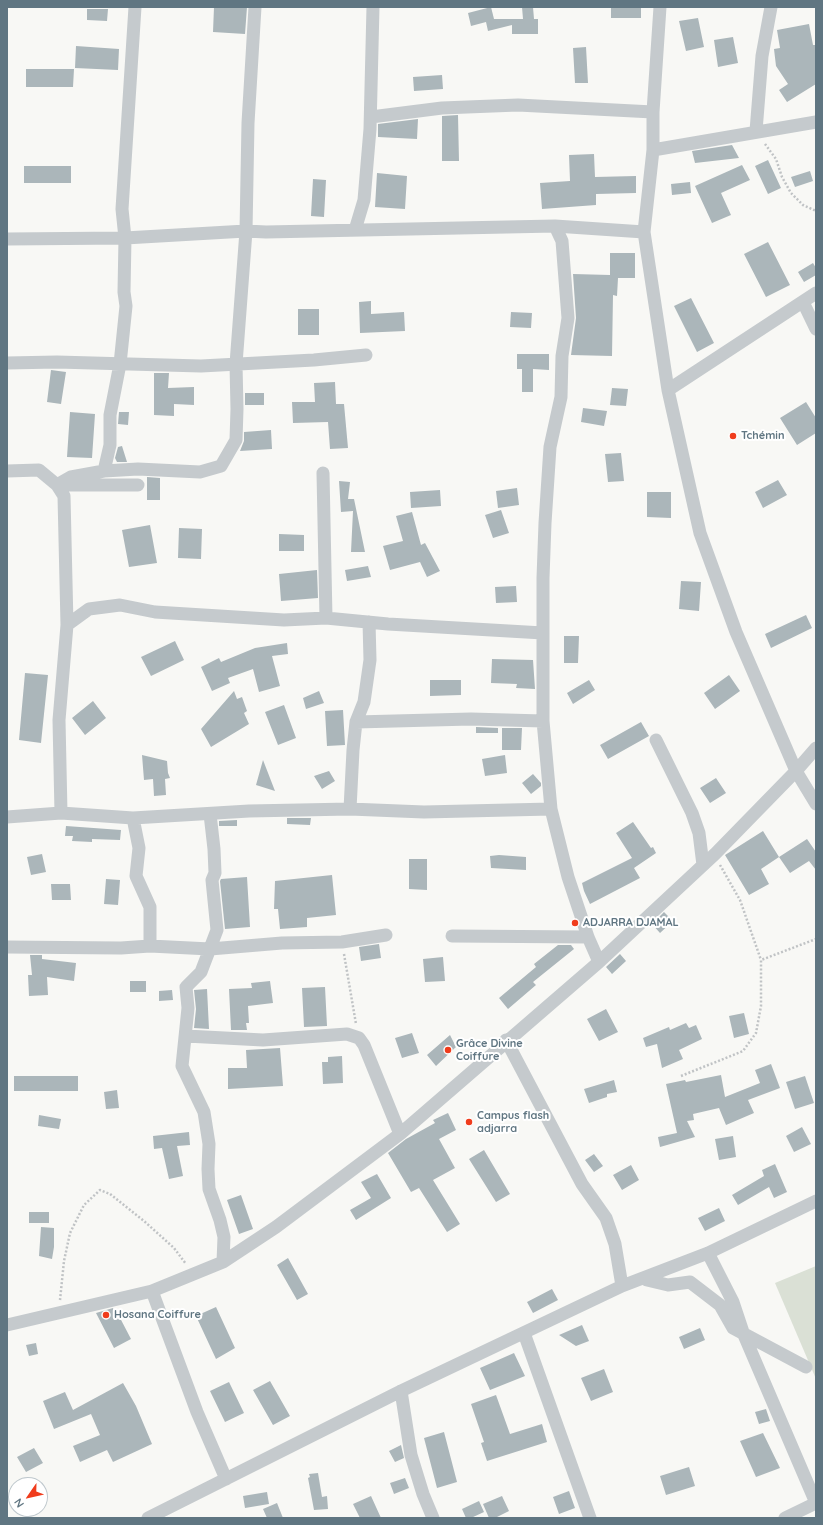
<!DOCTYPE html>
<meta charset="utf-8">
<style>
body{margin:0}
#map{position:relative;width:823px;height:1525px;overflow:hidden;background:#f8f8f5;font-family:Quicksand,sans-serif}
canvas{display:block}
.frame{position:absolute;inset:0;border:8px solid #607682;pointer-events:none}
.north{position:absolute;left:8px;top:1477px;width:40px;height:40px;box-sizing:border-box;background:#fff;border:1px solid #bfc8cd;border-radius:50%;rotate:236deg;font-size:11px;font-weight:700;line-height:16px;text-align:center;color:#607682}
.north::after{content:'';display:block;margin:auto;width:14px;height:18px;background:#f03c1c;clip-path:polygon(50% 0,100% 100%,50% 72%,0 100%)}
</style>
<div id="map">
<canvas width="823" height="1525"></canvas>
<div class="frame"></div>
<div class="north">N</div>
</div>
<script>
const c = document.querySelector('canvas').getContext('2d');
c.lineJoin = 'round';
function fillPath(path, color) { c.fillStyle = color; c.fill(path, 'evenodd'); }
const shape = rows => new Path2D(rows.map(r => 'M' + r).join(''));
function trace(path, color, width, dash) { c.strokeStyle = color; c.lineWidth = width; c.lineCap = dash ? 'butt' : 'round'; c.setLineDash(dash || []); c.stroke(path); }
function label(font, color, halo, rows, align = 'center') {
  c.font = font + ' Quicksand,sans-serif'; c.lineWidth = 4; c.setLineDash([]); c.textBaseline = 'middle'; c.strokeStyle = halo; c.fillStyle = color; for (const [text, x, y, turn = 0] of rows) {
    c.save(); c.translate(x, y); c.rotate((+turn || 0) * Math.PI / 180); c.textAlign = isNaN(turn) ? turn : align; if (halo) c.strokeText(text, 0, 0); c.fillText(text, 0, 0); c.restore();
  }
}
fillPath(shape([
 [816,1266,816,1379,775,1283]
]), '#dae0d5');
fillPath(shape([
 [214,7,247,7,245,34,213,32],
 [491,7,494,19,523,19,522,7,533,7,534,19,538,19,538,34,512,34,512,25,488,31,486,22,471,26,468,13],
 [611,7,641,7,641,18,611,18],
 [87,9,108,9,107,21,87,20],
 [698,18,704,47,686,51,679,21],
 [809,24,813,45,816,45,816,84,787,102,779,90,788,84,776,66,774,49,780,48,777,30],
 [733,37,738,63,718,67,714,40],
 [76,46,119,49,118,70,75,68],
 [586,47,588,83,575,83,573,48],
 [26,69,74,69,73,87,26,87],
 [442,75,443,89,414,91,413,77],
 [458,115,459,161,442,161,442,116],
 [418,119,417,139,378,137,378,124],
 [732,145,739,158,695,163,692,151],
 [594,154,595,177,636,176,636,193,596,194,596,205,542,209,540,183,570,181,569,155],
 [768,160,781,188,768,194,755,166],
 [742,165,750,180,721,193,731,215,712,223,695,186],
 [24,166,71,166,71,183,24,183],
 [810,171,813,181,795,187,791,177],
 [377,173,407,176,405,209,375,207],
 [313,179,326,180,324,217,311,216],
 [690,182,691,193,672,195,671,184],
 [768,242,790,285,766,297,744,254],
 [610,253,635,253,635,278,618,278,617,296,613,295,612,356,571,355,576,318,573,274,610,275],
 [813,263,816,268,816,275,804,282,798,272],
 [691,298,714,343,697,352,674,306],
 [371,301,371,314,404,312,405,331,360,333,359,302],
 [298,309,319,309,319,335,298,335],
 [511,312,532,313,531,328,510,327],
 [517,354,549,354,549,370,533,369,533,392,522,392,522,369,517,369],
 [51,370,66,372,61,404,47,402],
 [154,373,169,373,168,388,194,387,194,405,174,404,174,416,154,415],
 [335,382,336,404,344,404,348,448,330,449,328,422,293,423,292,402,315,402,314,383],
 [612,388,628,389,626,406,610,405],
 [245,393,264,393,264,405,245,405],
 [806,402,816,418,816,433,797,445,780,418],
 [583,408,607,411,604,426,581,422],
 [70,412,95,414,92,458,67,457],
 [119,412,129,412,128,425,118,424],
 [271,430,272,449,240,451,244,441,244,432],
 [122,446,127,462,117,462,115,458,118,447],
 [621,453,624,481,608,482,605,454],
 [147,477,160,478,160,500,147,500],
 [778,480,787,495,763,508,755,492],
 [339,481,350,482,348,499,354,499,365,552,351,552,353,511,341,512],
 [517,488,519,505,498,508,496,491],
 [440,490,441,506,411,508,410,492],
 [647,492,671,492,671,518,647,517],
 [501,510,509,533,493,538,485,515],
 [412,512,421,545,425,543,440,571,427,577,420,562,390,570,383,546,403,541,396,516],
 [150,525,157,563,129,567,122,530],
 [179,528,202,529,201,559,178,558],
 [279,534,304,535,304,551,279,551],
 [368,566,371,577,347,581,345,570],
 [317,570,318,598,281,601,279,574],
 [681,581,701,582,699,611,679,609],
 [516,586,517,602,496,603,495,587],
 [806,615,812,628,771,648,765,634],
 [564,636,579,636,578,663,564,663],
 [175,641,184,660,151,676,141,657],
 [287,643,288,654,272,656,280,686,259,692,253,669,228,678,230,683,212,691,201,667,219,658,221,662,255,648],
 [492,659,533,660,535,689,516,688,517,684,491,683],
 [25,673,48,675,41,743,19,740],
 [729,675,740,691,715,709,704,693],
 [430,680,461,680,461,695,430,696],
 [589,680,595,690,573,704,567,693],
 [234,691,237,699,242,697,247,711,244,713,249,724,211,747,201,729],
 [319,691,324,703,306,709,303,698],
 [93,701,106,718,85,735,72,718],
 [284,705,296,738,278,745,265,712],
 [343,710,345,745,327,746,325,711],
 [641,722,649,736,608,759,600,745],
 [476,727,498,728,498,733,476,733],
 [502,728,522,728,521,750,502,750],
 [142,755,167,761,168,773,170,778,165,779,166,795,154,796,153,779,144,780],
 [505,755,507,773,485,776,482,759],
 [263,760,275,791,256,785],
 [329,771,335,781,322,789,314,776],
 [533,774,541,783,541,786,531,794,522,783],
 [716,778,726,793,710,803,700,788],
 [287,818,311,818,310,825,287,824],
 [237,820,237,826,219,826,219,821],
 [633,822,651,848,653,847,656,853,634,868,640,878,590,904,584,891,582,883,632,858,616,833],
 [66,826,121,830,120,840,92,839,92,842,72,841,73,836,65,836],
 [763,831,779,857,761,869,769,884,749,895,725,855],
 [807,839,816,852,816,870,809,861,790,873,779,857],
 [42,854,46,872,31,875,27,857],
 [499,855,526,857,526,870,491,868,490,856],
 [409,859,427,859,427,890,409,889],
 [332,875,336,915,307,918,307,927,280,929,278,909,274,909,275,881],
 [247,877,250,927,225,929,220,881,221,879],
 [106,879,120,880,118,905,104,904],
 [51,884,70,884,71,900,52,900],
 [664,912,673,921,660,933,652,924],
 [379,944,381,958,361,961,359,947],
 [558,945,571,945,574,949,533,982,536,985,508,1009,499,998,536,967,534,964],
 [620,954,626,961,612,974,606,967],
 [30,955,42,955,42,959,76,963,74,981,47,977,48,995,29,996,28,975,32,975],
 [443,957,445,981,425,982,423,959],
 [130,981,146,981,146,992,130,992],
 [270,981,273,1003,248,1006,249,1023,246,1023,247,1030,231,1030,229,989,252,988,251,983],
 [325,987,327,1026,304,1027,302,988],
 [207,989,209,1029,194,1028,196,1009,194,990],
 [172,990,173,1000,159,1001,159,991],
 [606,1009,618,1032,599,1041,587,1019],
 [744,1013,749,1034,734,1038,729,1016],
 [686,1023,689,1028,696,1025,702,1039,679,1050,683,1059,662,1068,657,1044,646,1047,643,1038,669,1027,670,1030],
 [412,1033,419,1053,402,1058,395,1038],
 [450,1035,456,1047,436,1066,427,1055],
 [280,1048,283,1086,228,1089,228,1068,247,1068,246,1050],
 [342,1056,343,1083,323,1084,322,1062,328,1062,328,1057],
 [771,1064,780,1088,748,1100,754,1113,726,1125,719,1108,693,1114,694,1120,687,1121,695,1137,660,1147,658,1137,677,1133,666,1084,685,1080,686,1082,721,1075,725,1097,760,1083,755,1070],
 [14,1076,78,1076,78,1091,14,1091],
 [805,1076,814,1103,795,1109,786,1082],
 [614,1080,617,1092,607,1094,607,1097,589,1103,584,1089],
 [117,1090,119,1108,106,1109,104,1092],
 [448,1113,456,1130,439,1139,455,1168,433,1180,460,1224,447,1232,419,1188,411,1192,388,1153,406,1139,435,1123,433,1120],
 [39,1115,61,1119,59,1129,38,1126],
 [802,1127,811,1144,794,1152,786,1136],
 [189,1132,190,1145,177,1146,183,1176,169,1179,162,1148,154,1149,153,1136],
 [733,1136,736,1157,719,1160,715,1139],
 [484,1150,510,1194,496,1202,469,1159],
 [594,1154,603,1166,594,1172,585,1160],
 [775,1164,787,1192,774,1198,769,1187,738,1205,732,1195,764,1176,762,1170],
 [631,1165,639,1180,622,1190,613,1175],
 [377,1174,391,1198,356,1220,350,1210,371,1198,361,1182],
 [241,1195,253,1229,239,1234,227,1200],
 [719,1208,725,1221,705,1231,698,1218],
 [29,1212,49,1212,49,1223,29,1223],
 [41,1227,54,1228,54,1247,52,1259,39,1256],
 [288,1258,308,1294,297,1300,277,1265],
 [552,1289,558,1300,533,1313,527,1302],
 [216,1307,235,1348,216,1359,196,1316],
 [113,1308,116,1318,119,1316,131,1339,114,1348,96,1313],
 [582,1325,589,1341,576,1346,559,1335],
 [700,1328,705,1340,684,1349,679,1337],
 [36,1343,38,1354,29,1356,26,1345],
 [514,1353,525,1376,490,1390,480,1368],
 [604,1369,613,1392,591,1401,581,1378],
 [270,1381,290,1416,273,1425,253,1390],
 [229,1382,244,1413,225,1422,210,1391],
 [123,1383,136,1406,152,1444,113,1462,107,1450,80,1462,73,1446,100,1435,91,1414,54,1429,43,1401,65,1392,73,1410],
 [496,1395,510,1434,542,1424,547,1442,487,1461,481,1443,484,1442,471,1404],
 [766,1409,770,1421,759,1424,755,1412],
 [444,1432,457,1482,437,1488,424,1438],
 [763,1433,780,1468,756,1477,740,1441],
 [401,1445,404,1458,395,1462,389,1451],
 [34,1448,43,1463,26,1472,17,1457],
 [689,1467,695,1486,666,1495,660,1476],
 [318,1473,322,1497,327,1496,328,1509,314,1510,308,1478,310,1477,309,1474],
 [405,1478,409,1488,394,1494,390,1483],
 [569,1491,575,1508,559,1514,553,1497],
 [267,1492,269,1504,245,1508,243,1496],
 [371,1496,381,1518,360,1518,353,1504],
 [502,1496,509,1511,495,1518,489,1518,483,1504],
 [479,1501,484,1512,471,1518,466,1518,462,1509],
 [277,1503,283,1518,267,1518,263,1509]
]), '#abb6ba');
trace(shape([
 [765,144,776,159,782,177,791,193,803,205,816,211],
 [720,865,740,900,761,960],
 [344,954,356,1024],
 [681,1076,743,1051,756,1033,761,1006,761,960,816,939],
 [60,1300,64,1261,70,1233,84,1205,100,1190,110,1194,144,1221,174,1248,186,1264]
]), '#c0c3c5', 2.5, [2, 2]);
trace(shape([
 [660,7,653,112,653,150,644,232,668,390,700,533,736,632,796,771,816,804],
 [371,117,442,108,518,105,653,112],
 [756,131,762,56,771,7],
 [653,150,816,122],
 [555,226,562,241,568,318,562,356,561,397,550,447,545,523,543,578,543,721,551,809,568,877,588,937,599,962],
 [355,230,364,200,370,129,373,7],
 [7,239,125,238,246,231,266,232,555,226,644,232],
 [803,302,816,329],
 [7,363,57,362,201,366,314,360,366,355],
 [668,390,816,293],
 [7,471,39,470,57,485,138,485],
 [104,471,110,445,110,415,120,364,126,306,124,292,125,238,122,209,135,7],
 [323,473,326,618],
 [67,625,89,609,120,605,155,612,284,620,326,618,388,624,543,633],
 [356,722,471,719,543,721],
 [656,740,692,813,699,833,703,865],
 [350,809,353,750,356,722,364,702,370,660,369,622],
 [61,813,59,720,67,625,64,496,57,485,71,477,104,471,138,469,200,472,221,466,236,440,237,409,236,364,246,231,248,123,255,7],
 [210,814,214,849,215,873,212,880,217,930,201,972,186,987,188,1008,182,1066,204,1112,209,1144,208,1169,209,1189,220,1220,224,1237,223,1262],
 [7,817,61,813,133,818,249,811,350,809,424,812,551,809],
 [133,818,139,848,136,876,150,907,150,946],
 [452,936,588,937],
 [7,947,121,948,150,946,210,949,282,943,342,942,386,935],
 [186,1036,263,1040,347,1034,359,1038,364,1045,400,1134],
 [506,1040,582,1184,606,1218,615,1244,622,1286],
 [708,1253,733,1302,744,1335,816,1503],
 [644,1278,647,1280,668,1285,690,1282,720,1305,733,1328,806,1367],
 [152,1291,197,1412,226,1479],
 [7,1325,152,1291,223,1262,276,1227,400,1134,599,962,715,854,796,771,816,748],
 [524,1333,590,1518],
 [401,1391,411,1455,423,1494,433,1518],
 [148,1518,401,1391,622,1286,708,1253,816,1201],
 [785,1518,816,1503]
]), '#c5cacd', 13);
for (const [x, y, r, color] of [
 [733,436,4,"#f03c1c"],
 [575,923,4,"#f03c1c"],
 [448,1050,4,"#f03c1c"],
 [469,1122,4,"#f03c1c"],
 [106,1315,4,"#f03c1c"]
]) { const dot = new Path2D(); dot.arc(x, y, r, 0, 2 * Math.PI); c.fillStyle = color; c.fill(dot); trace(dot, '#fff', 1.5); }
label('bold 11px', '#607682', '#fff', [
 ["Tchémin",741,436],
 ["ADJARRA DJAMAL",583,923],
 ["Grâce Divine",456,1044],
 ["Coiffure",456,1057],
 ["Campus flash",477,1116],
 ["adjarra",477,1129],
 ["Hosana Coiffure",114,1315]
], 'left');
</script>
